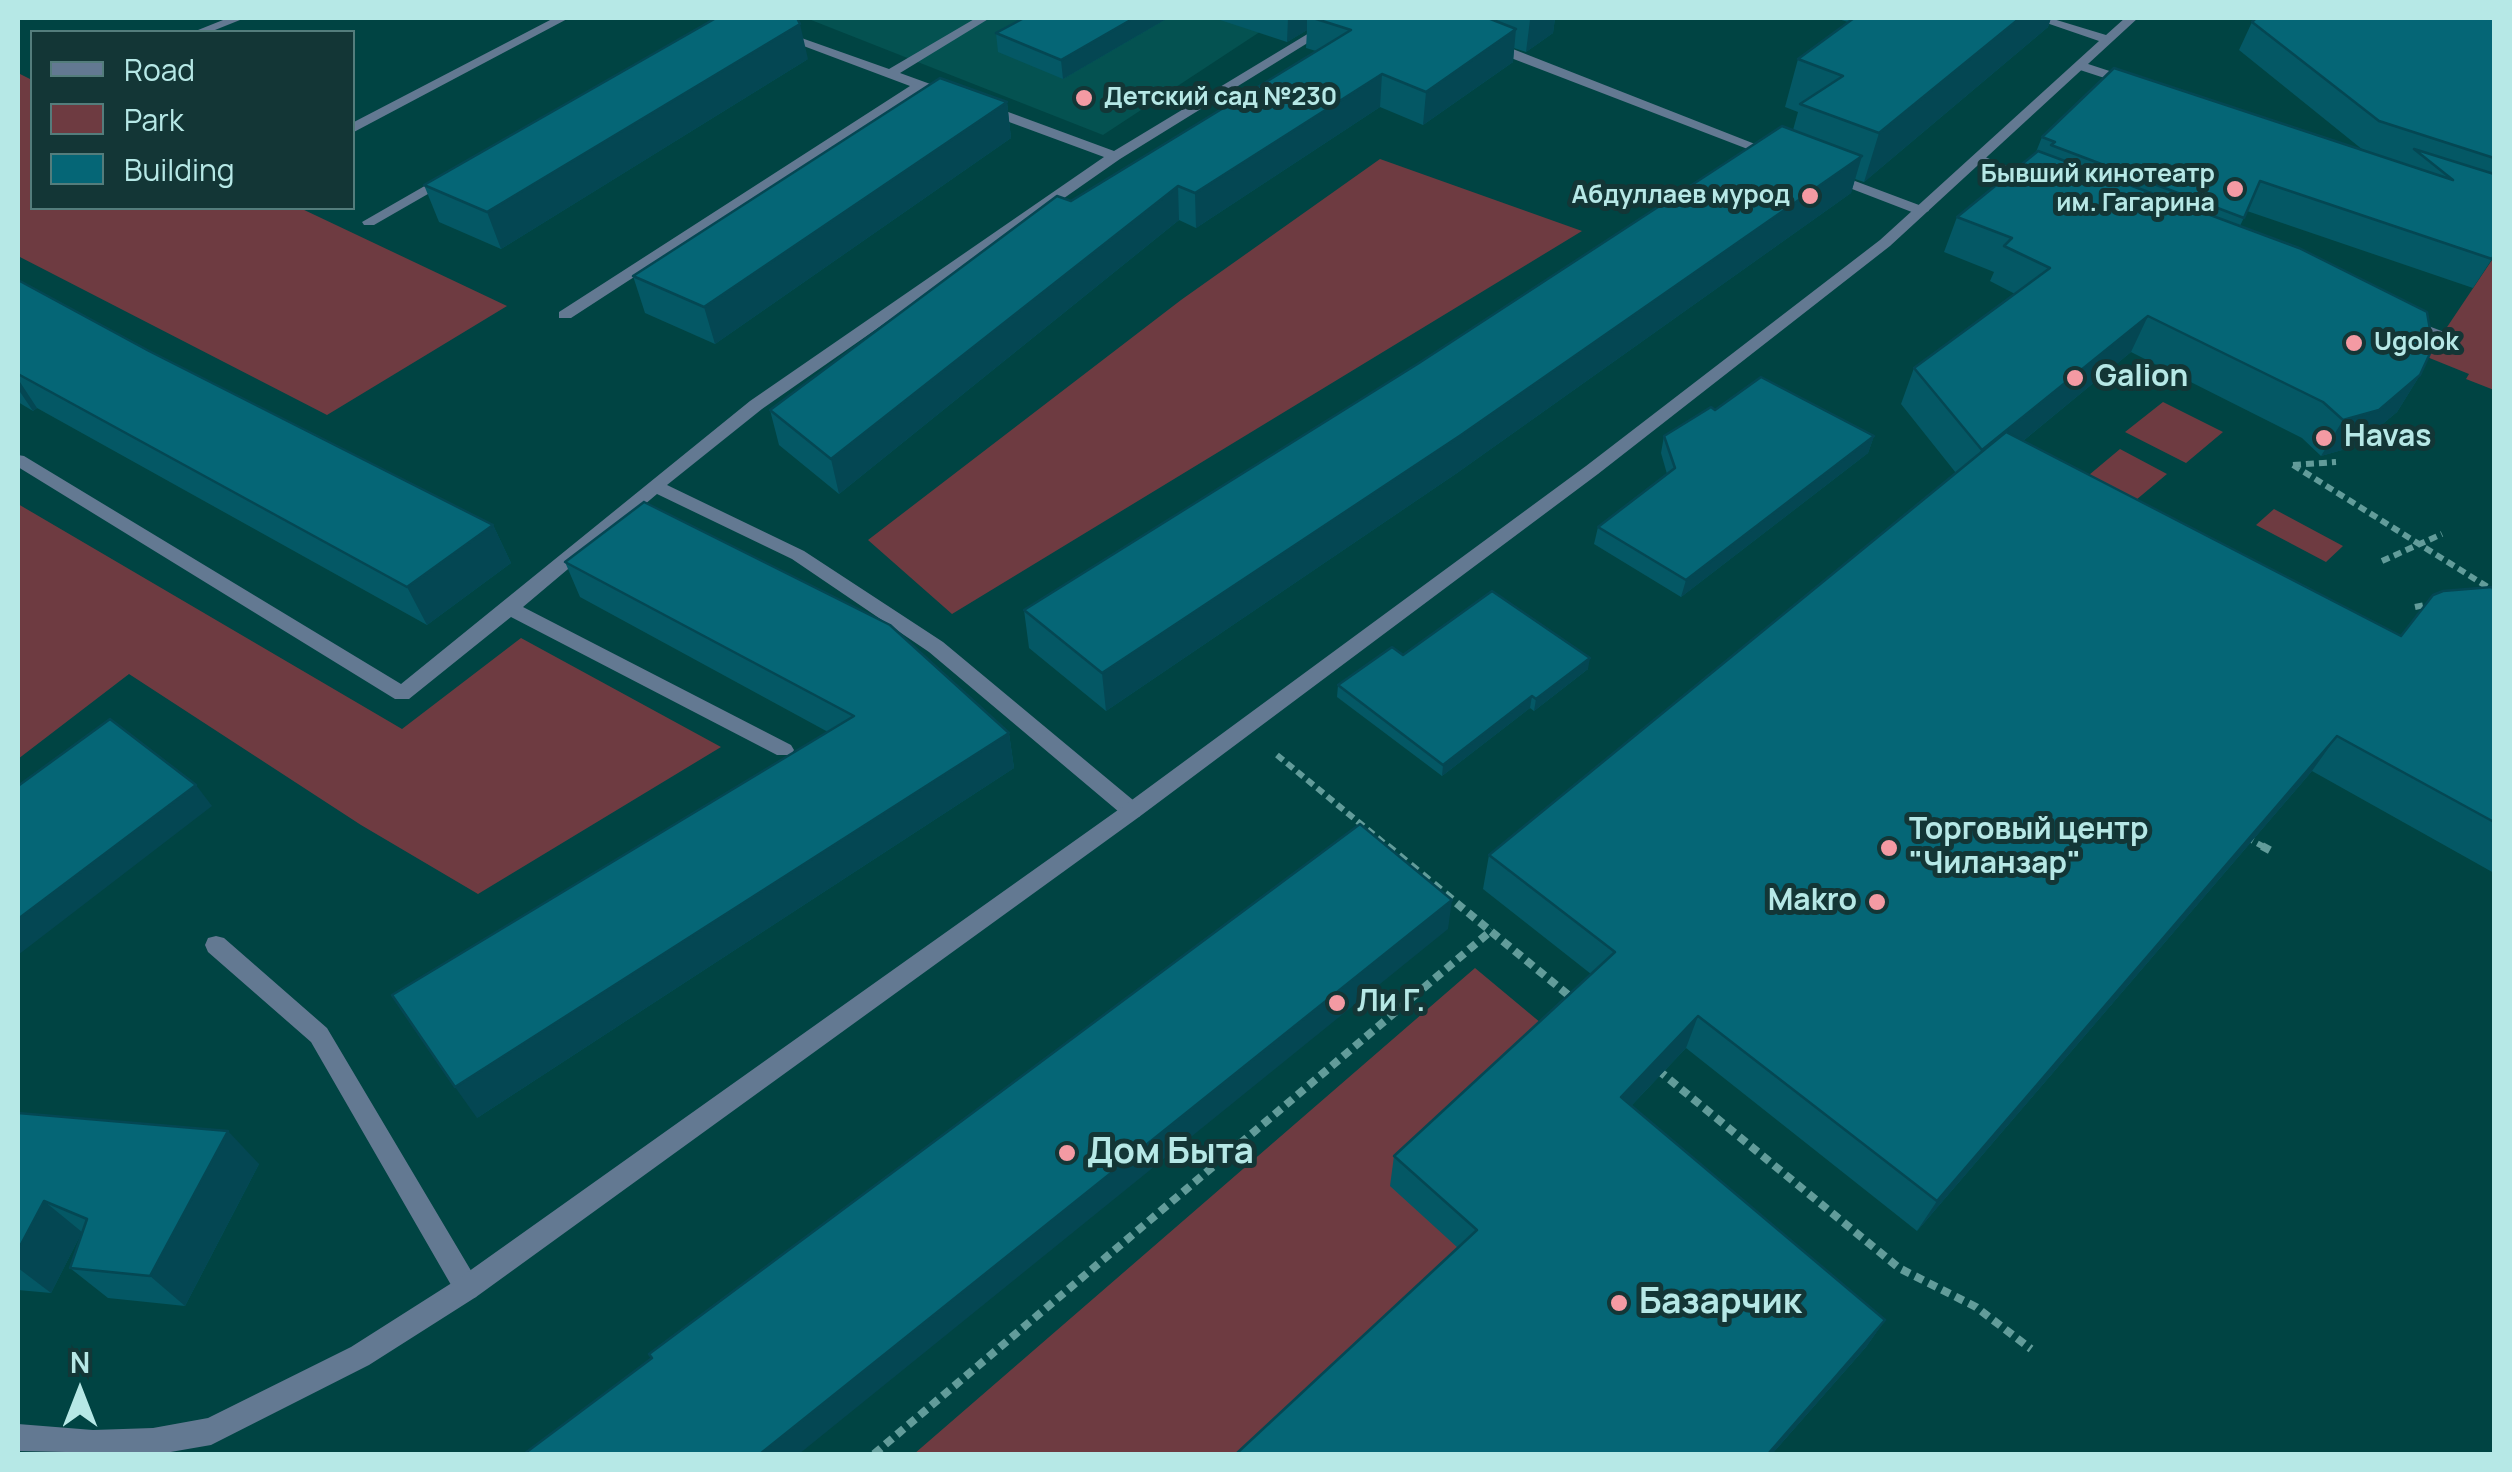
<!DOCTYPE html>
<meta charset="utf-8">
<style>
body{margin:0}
#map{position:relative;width:2512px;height:1472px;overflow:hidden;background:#004443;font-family:Manrope,sans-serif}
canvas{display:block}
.frame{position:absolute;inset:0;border:20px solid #b6e8e6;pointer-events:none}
.legend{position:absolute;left:30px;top:30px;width:325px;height:180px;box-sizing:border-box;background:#133636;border:2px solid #547d7c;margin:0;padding:12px 18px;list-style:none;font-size:30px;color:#b6e8e6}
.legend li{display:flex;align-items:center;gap:20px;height:50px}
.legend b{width:50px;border:2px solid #547d7c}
.north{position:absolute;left:30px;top:1342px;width:100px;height:100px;-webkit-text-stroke:8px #133636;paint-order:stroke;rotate:0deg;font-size:28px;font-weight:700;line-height:40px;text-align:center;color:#b6e8e6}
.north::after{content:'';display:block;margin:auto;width:35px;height:45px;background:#b6e8e6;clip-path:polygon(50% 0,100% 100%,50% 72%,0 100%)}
</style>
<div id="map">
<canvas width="2512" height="1472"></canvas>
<div class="frame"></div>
<ul class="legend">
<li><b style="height:12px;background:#637992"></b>Road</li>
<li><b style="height:28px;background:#6e3b41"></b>Park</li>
<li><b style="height:28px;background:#056676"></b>Building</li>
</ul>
<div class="north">N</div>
</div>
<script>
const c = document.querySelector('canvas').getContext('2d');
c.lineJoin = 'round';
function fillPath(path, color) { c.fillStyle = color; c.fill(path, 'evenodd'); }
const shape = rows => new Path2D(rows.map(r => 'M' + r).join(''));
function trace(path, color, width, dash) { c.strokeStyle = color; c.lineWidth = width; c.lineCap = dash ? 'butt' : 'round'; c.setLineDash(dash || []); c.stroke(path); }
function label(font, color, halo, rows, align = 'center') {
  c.font = font + ' Manrope,sans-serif'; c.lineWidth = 10; c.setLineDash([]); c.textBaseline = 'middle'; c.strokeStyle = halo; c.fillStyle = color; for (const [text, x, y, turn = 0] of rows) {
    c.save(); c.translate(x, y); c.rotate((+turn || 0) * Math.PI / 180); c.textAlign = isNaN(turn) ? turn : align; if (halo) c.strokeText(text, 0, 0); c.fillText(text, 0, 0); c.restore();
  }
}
fillPath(shape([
 [806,18,1281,18,1103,135]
]), '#045251');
fillPath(shape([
 [18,73,32,80,32,208,300,208,507,306,327,415,18,256],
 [1380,159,1582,231,952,614,868,540,1181,300],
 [2494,257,2494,390,2466,379,2469,374,2427,357],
 [2163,402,2223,432,2186,463,2125,432],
 [2120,449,2167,474,2130,505,2083,480],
 [18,504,402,729,521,638,721,747,478,894,361,825,129,674,18,759],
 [2274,509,2343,546,2326,562,2256,525],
 [1475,968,1553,1033,1470,1259,1262,1454,914,1454]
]), '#6e3b41');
trace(shape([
 [2293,465,2494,591],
 [2293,465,2336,462],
 [2382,561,2442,534],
 [2415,607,2434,603],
 [1277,755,1390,848],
 [2246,837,2266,848]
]), '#629c9a', 6, [8, 5]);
trace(shape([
 [1387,846,1572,998],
 [2262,846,2271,851],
 [1658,1070,1899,1268,1976,1307,2031,1349],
 [874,1454,1492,930]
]), '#629c9a', 8, [9, 6]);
fillPath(shape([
 [228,18,245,18,210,32,193,32,228,18],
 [554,18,569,18,352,133,352,123,554,18],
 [729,18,745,18,889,69,976,18,990,18,900,73,955,93,955,99,922,90,571,318,559,318,559,312,910,86,729,18],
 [1334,18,1348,18,1120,159,762,409,667,485,804,551,943,642,1139,805,1142,811,1139,817,1125,817,929,652,792,559,657,494,523,607,791,745,794,750,791,755,777,755,511,617,409,699,395,699,18,467,18,455,24,456,401,684,750,401,1104,157,982,112,982,106,992,106,1114,151,1334,18],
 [1485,42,1495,42,1783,155,1771,158,1485,48,1485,42],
 [2082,62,2137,80,2139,83,2132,87,2077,69,2075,66,2082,62],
 [1975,157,1985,157,2041,180,2029,183,1975,163,1975,157],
 [449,172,454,173,454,179,374,225,364,225,362,222,449,172],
 [1831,172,1927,208,1929,211,1917,214,1826,179,1826,173,1831,172],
 [2407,318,2447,333,2449,336,2441,341,2401,326,2401,320,2407,318],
 [216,936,224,938,327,1028,476,1279,480,1288,476,1297,467,1300,458,1297,311,1042,208,952,205,945,208,938,216,936]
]), '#637992');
fillPath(shape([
 [2032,18,2050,18,2106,35,2125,18,2138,18,1890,246,1598,474,1139,817,476,1297,369,1365,211,1445,159,1454,18,1451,18,1424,93,1430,153,1428,208,1418,351,1347,458,1279,1125,805,1586,466,1880,240,2099,41,2032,18]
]), '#637992');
fillPath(shape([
 [1024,18,1168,18,1063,79,998,52,996,33],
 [1214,18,1555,18,1553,33,1526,52,1514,48,1513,62,1423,125,1380,107,1196,228,1179,220,839,494,779,445,770,410,1071,201,1316,51,1306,48,1307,30,1287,42],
 [1835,18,2051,18,2048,27,1864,182,1855,179,1851,193,1457,473,1106,711,1029,648,1024,610,1793,130,1798,112,1785,107,1798,59,1848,22],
 [2494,18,2494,256,2473,288,2247,211,2240,226,2420,375,2397,412,2356,446,2321,456,2302,438,2131,352,2023,441,2401,636,2494,591,2494,873,2312,771,1917,1231,1686,1048,1631,1106,1885,1320,1866,1347,1772,1454,1236,1454,1458,1248,1390,1186,1394,1156,1591,974,1483,889,1489,855,1956,473,1901,404,1914,368,2015,294,1990,281,1994,272,1944,252,1957,217,2036,152,2042,137,2363,150,2239,50,2252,22],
 [808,59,501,249,439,222,424,185],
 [1007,102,1011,138,715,344,645,313,633,276],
 [18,280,149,351,493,525,511,563,427,625,37,408,33,411,18,402],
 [1715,410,1874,436,1868,453,1681,597,1594,544,1598,527,1667,474,1661,453,1664,436],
 [565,562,1009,733,1014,768,477,1118,828,732,580,597],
 [1403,655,1588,669,1534,711,1530,708,1442,776,1337,697,1338,685],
 [18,1113,259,1164,185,1306,108,1298,70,1268,82,1232,51,1293,18,1290]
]), '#045865');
fillPath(shape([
 [1134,18,1168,18,1063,79,1061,60],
 [1288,18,1307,18,1307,30,1287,42],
 [1533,18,1555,18,1553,33,1526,52,1530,20],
 [2020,18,2051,18,2048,27,1864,182,1879,133],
 [800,24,808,59,501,249,487,212],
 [1516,29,1513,62,1423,125,1426,92],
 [1382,74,1380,107,1196,228,1195,193],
 [1007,102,1011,138,715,344,704,307],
 [1862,156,1851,193,1457,473,1106,711,1102,673],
 [1178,186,1179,220,839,494,831,459],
 [2148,316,2131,352,1967,487,1982,450],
 [2420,375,2397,412,2356,446,2321,456,2343,420],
 [18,379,37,408,33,411,18,389],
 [1874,436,1868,453,1681,597,1686,580],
 [493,525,511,563,427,625,407,587],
 [1590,658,1588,669,1534,711,1536,699],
 [1532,696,1530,708,1442,776,1443,765],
 [1009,733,1014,768,477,1118,455,1087],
 [2337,736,2312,771,1917,1231,1937,1201],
 [196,785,212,806,18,955,18,919],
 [1452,900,1448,929,799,1454,760,1454],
 [1698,1016,1686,1048,1610,1128,1621,1097],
 [228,1131,259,1164,185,1306,150,1276],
 [44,1201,82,1232,51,1293,18,1268,18,1250],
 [1885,1320,1866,1347,1772,1454,1768,1454]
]), '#044753');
const building = shape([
 [716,18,797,18,800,24,487,212,424,185,716,18],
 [1024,18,1134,18,1061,60,996,33,1024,18],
 [1313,18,1488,18,1516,29,1426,92,1382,74,1195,193,1178,186,831,459,770,410,1057,196,1071,201,1351,30,1313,18],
 [1854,18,2020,18,1879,133,1800,104,1843,76,1798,59,1854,18],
 [2256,18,2494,18,2494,158,2379,121,2252,22,2256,18],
 [2114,68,2453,180,2414,149,2494,174,2494,255,2492,259,2260,181,2244,218,2051,145,2055,142,2042,137,2114,68],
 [940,78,1007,102,704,307,633,276,940,78],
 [1782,126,1862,156,1461,435,1102,673,1024,610,1419,363,1782,126],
 [2038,151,2299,248,2427,312,2433,347,2420,375,2379,410,2343,420,2323,402,2148,316,1982,450,1914,368,2050,268,2004,246,2012,238,1957,217,2038,151],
 [18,280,149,351,493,525,407,587,18,374,18,280],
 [1761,377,1874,436,1686,580,1598,527,1675,468,1664,436,1711,407,1715,410,1761,377],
 [2006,432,2401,636,2433,595,2443,591,2492,587,2494,591,2494,822,2337,736,1937,1201,1698,1016,1621,1097,1885,1320,1768,1454,1236,1454,1477,1230,1394,1156,1615,952,1489,855,2006,432],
 [644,502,890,625,1009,733,455,1087,392,995,854,716,565,562,644,502],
 [1492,591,1590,658,1536,699,1532,696,1443,765,1338,685,1392,647,1403,655,1492,591],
 [110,719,196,785,18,919,18,786,110,719],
 [1360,824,1452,900,760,1454,524,1454,652,1358,649,1354,1360,824],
 [18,1113,228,1131,150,1276,70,1268,87,1219,44,1201,18,1250,18,1113]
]);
fillPath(building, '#056676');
trace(building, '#044753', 2.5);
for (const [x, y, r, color] of [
 [1084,98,10,"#f49aa3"],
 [2235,189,10,"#f49aa3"],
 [1810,196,10,"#f49aa3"],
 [2354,343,10,"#f49aa3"],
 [2075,378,10,"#f49aa3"],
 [2324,438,10,"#f49aa3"],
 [1889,848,10,"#f49aa3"],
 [1877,902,10,"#f49aa3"],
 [1337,1003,10,"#f49aa3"],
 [1067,1153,10,"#f49aa3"],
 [1619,1303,10,"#f49aa3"]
]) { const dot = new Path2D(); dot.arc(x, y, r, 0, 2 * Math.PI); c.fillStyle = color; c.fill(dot); trace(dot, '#133636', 4); }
label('bold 25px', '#b6e8e6', '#133636', [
 ["Детский сад №230",1104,98],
 ["Бывший кинотеатр",2215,175,"right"],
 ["им. Гагарина",2215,204,"right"],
 ["Абдуллаев мурод",1790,196,"right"],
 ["Ugolok",2374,343]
], 'left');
label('bold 30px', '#b6e8e6', '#133636', [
 ["Galion",2095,378],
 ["Havas",2344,438],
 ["Торговый центр",1909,831],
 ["\"Чиланзар\"",1909,865],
 ["Makro",1857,902,"right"],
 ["Ли Г.",1357,1003]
], 'left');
label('bold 35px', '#b6e8e6', '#133636', [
 ["Дом Быта",1087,1153],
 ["Базарчик",1639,1303]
], 'left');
</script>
